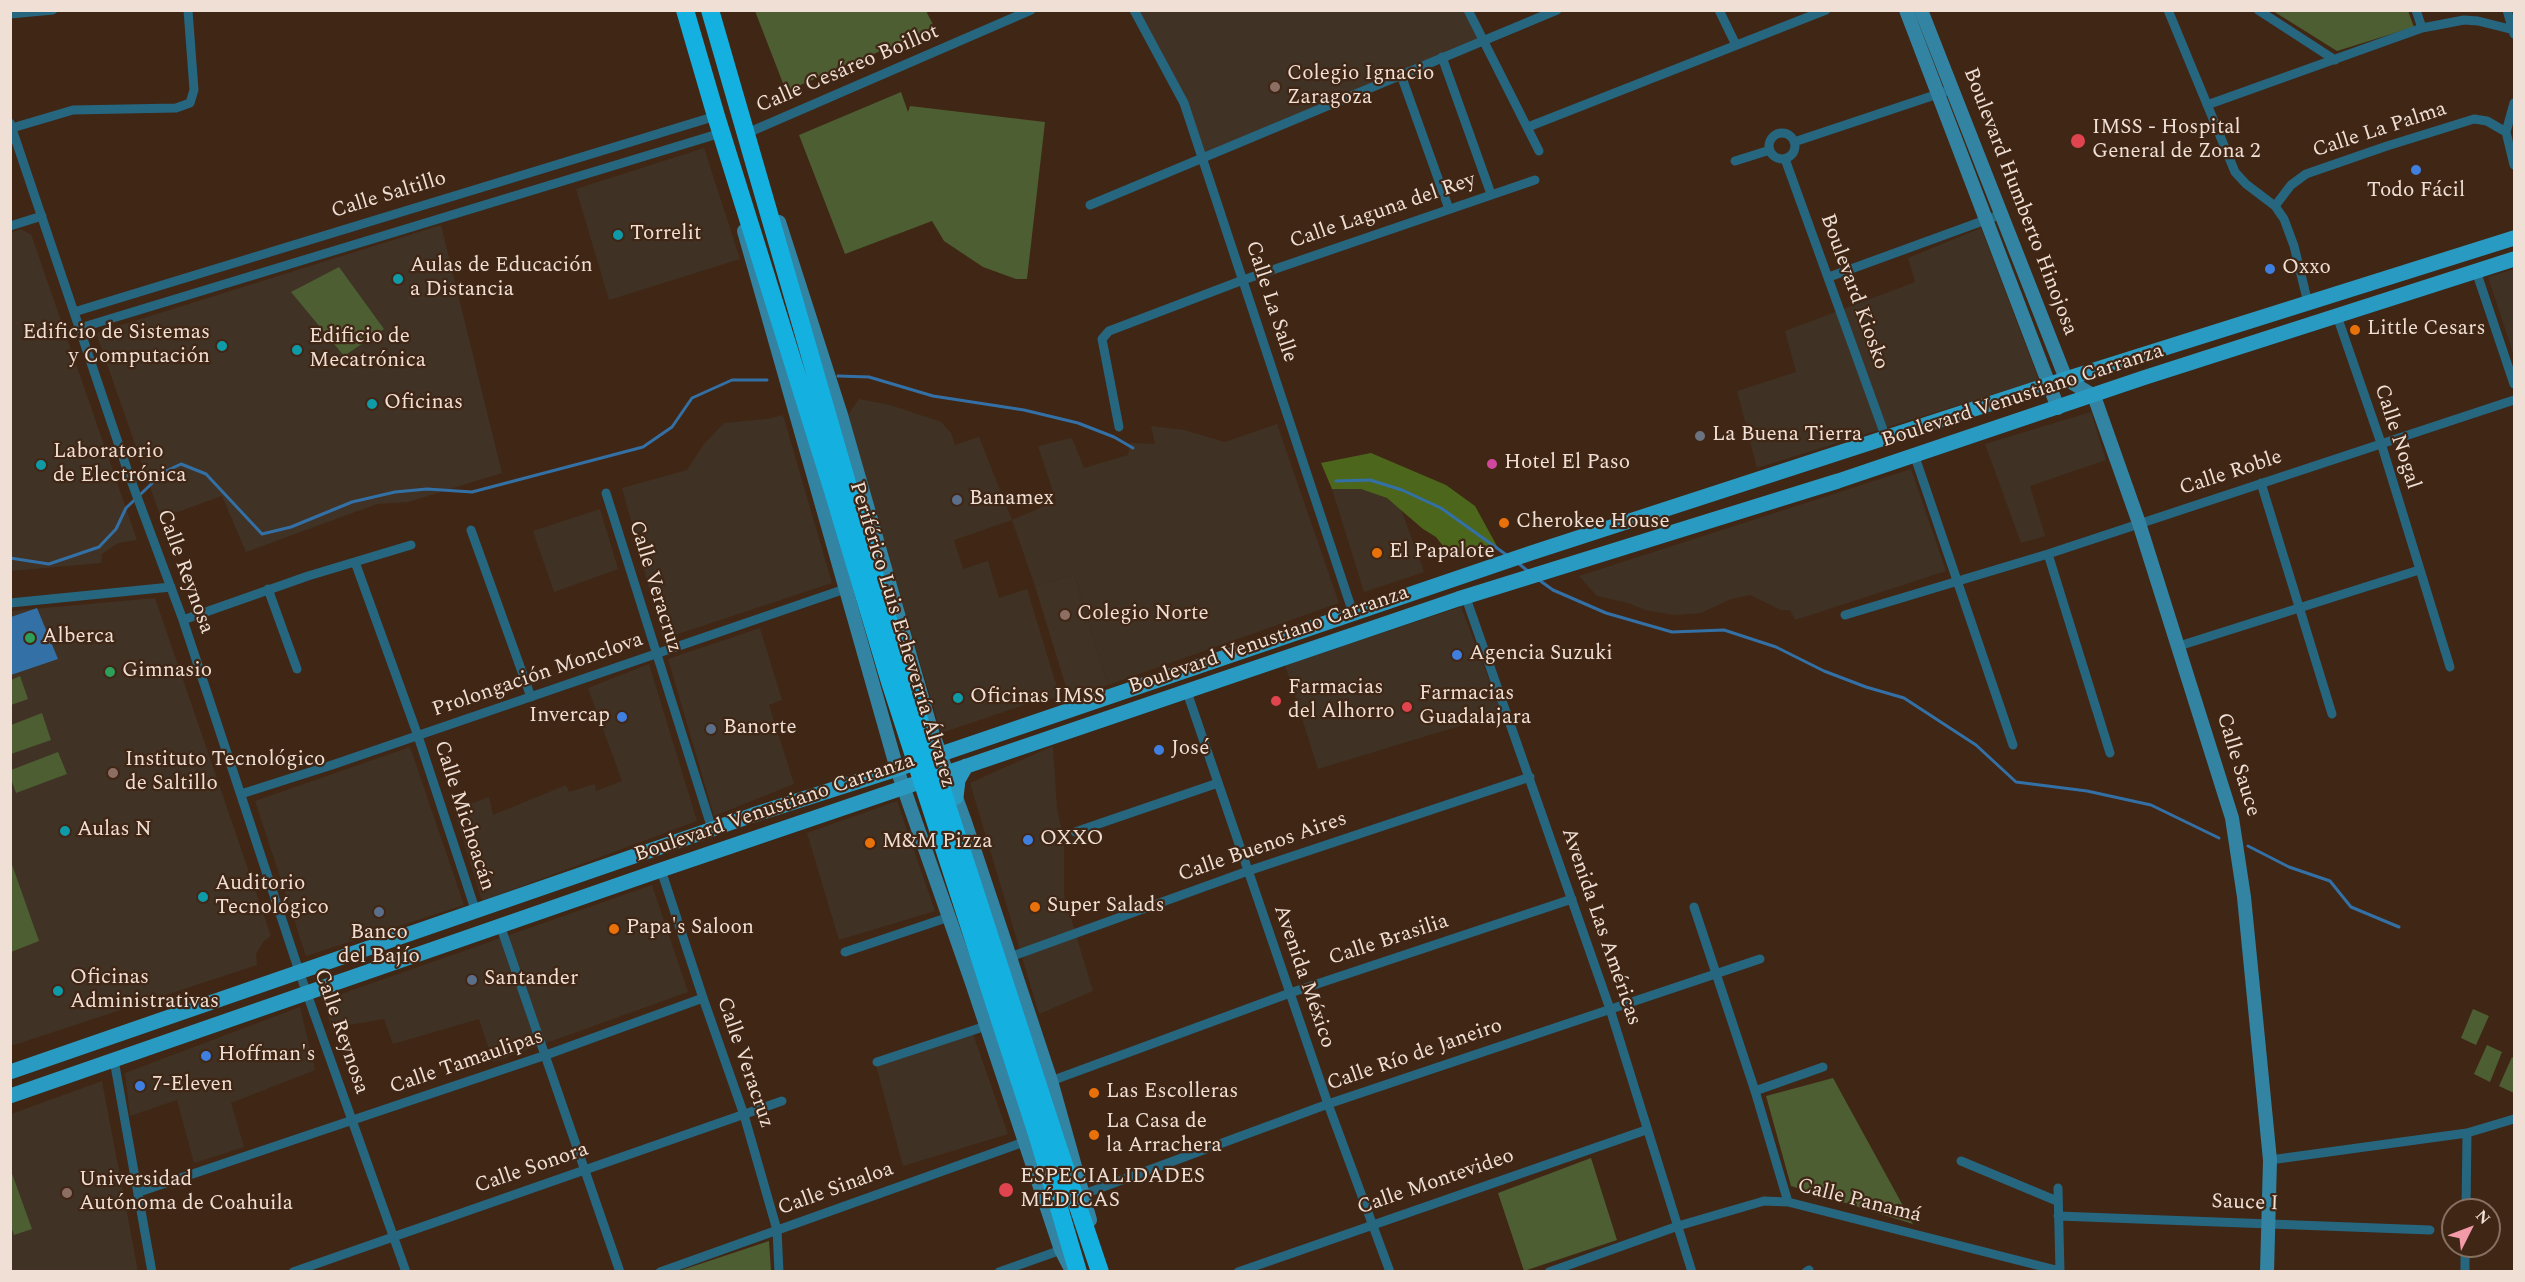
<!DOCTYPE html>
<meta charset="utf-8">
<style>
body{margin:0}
#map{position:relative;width:2525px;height:1282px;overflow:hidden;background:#402615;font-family:Spectral,serif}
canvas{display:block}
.frame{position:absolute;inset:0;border:12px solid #f0dfd4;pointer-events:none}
.north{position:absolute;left:2441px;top:1198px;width:60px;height:60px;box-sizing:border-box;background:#402615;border:2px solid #867061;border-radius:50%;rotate:48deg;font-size:16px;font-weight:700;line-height:24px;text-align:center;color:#f0dfd4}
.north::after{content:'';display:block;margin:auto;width:21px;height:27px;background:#f39aa9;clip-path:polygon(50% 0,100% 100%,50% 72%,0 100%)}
</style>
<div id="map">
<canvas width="2525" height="1282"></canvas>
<div class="frame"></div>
<div class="north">N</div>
</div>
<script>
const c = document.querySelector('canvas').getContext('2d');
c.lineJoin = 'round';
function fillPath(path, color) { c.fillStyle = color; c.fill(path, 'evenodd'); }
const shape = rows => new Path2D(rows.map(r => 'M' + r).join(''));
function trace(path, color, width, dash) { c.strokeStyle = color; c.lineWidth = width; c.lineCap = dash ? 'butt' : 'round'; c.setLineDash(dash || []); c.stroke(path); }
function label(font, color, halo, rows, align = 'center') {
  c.font = font + ' Spectral,serif'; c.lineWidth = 4.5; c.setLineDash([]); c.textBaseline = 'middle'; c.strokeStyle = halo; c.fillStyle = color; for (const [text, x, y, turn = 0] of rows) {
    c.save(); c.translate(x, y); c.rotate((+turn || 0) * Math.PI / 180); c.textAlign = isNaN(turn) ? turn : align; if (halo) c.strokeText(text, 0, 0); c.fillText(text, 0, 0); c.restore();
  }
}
fillPath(shape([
 [704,148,740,259,609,300,576,189],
 [1981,228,2039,380,1757,468,1737,391,1796,372,1785,331,1915,282,1908,258],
 [2514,269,2514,356,2488,277],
 [859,399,890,405,941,422,951,433,955,445,979,437,1012,520,1056,501,1038,446,1072,438,1084,468,1128,455,1130,443,1155,444,1151,426,1184,430,1225,442,1277,424,1339,603,1108,685,1074,575,1035,586,1012,520,954,540,963,569,988,561,999,598,1027,589,1060,697,1036,701,941,733,847,416],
 [2091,412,2106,460,2030,486,2045,536,2021,543,1985,444],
 [783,415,832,583,663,639,622,488,687,470,704,444,724,423,767,419],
 [1911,469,1946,571,1795,620,1790,610,1781,610,1750,595,1731,599,1701,613,1675,615,1645,610,1628,603,1597,596,1579,576],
 [1332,489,1362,489,1387,498,1401,509,1424,572,1364,592],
 [600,509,618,569,554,592,533,531],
 [1461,607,1502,713,1318,769,1285,665],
 [760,628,782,700,769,705,794,784,714,816,668,659],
 [649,664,697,821,482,901,454,810,489,797,493,815,566,785,569,792,595,784,596,791,622,781,588,688],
 [1053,746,1057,809,1064,839,1064,895,1093,991,1039,1014,970,783],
 [410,747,464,905,306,956,255,801],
 [897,801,935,911,839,940,807,833],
 [652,885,688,992,493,1062,479,1019,393,1044,384,1019,331,1028,324,1000],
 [300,1007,315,1070,231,1103,244,1147,194,1163,177,1100,130,1116,125,1073],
 [973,1034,1008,1134,903,1166,876,1065]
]), '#3f3224');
fillPath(shape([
 [1139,11,1468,11,1483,40,1203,159,1184,99],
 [441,225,502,473,408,502,377,504,246,552,222,496,161,518,96,333],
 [20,229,31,234,137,540,118,543,102,554,101,563,11,571,10,233],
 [1074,575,1108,685,1069,697,1035,586],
 [155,598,271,936,263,942,256,954,257,965,11,1046,11,611],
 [102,1081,138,1271,11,1272,11,1114]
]), '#403225');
fillPath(shape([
 [755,11,926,11,935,28,786,91],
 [2273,11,2408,11,2414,27,2337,51],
 [901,92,908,112,910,106,1045,122,1027,279,1016,279,983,267,944,241,932,221,845,254,799,135],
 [339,267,384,329,344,356,291,292],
 [20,676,28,699,11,705,11,680],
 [42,713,51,740,11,754,11,725],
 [58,752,67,774,16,793,11,779,11,770],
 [10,859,39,941,11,952,10,952],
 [2473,1009,2489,1016,2476,1045,2461,1038],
 [2487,1045,2502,1052,2490,1082,2474,1074],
 [2512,1057,2514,1059,2514,1093,2499,1086],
 [1833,1078,1913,1224,1791,1186,1766,1096],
 [1591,1158,1617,1240,1524,1271,1498,1193],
 [10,1168,32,1229,14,1235,10,1224],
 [769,1241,771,1271,679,1271]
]), '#4c5e32');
fillPath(shape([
 [1371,453,1446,485,1475,506,1498,548,1450,555,1436,537,1423,529,1387,498,1361,489,1332,489,1321,463]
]), '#4c671c');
fillPath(shape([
 [37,608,58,659,11,675,11,617]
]), '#3370a6');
trace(shape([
 [838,376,869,377,933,396,1024,410,1078,423,1114,437,1133,448],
 [1336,481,1370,480,1402,490,1441,508,1508,556],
 [10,558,49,564,99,547,116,529,126,508,164,472,181,464,206,474,262,534,291,527,352,502,395,492,427,489,472,492,643,447,672,427,692,398,732,380,767,380],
 [1518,563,1529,572],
 [1539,580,1553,590,1606,613,1672,632,1724,630,1776,647,1824,671,1866,687,1904,698,1976,745,2016,782,2087,791,2151,805,2219,838],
 [2248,846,2289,867,2330,881,2351,907,2399,927]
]), '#3370a6', 3);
trace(shape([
 [1134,10,1184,103,1353,613],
 [1468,10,1539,151],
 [1719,10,1736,45],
 [2168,10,2235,172,2246,184,2275,206,2284,219,2294,246,2308,303],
 [2258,10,2335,60],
 [2416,10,2422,28],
 [2507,10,2514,34],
 [10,14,53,10],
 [1442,57,1491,194],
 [1401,75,1449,209],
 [2514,103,2506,132,2514,165],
 [2207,105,2422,28,2464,20,2478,21,2514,30],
 [10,123,129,475,183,620,300,974,406,1272],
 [1528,127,1826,10],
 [12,128,73,110,176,108,190,103,194,90,188,10],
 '1769 146a13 13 0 1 1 26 0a13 13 0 1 1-26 0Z',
 [745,134,1031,10],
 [1794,142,1953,89],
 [1785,159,1886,438],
 [1735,161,1770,150],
 [1090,205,1557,10],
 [2275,206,2291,185,2306,174,2387,146,2474,119,2487,121,2506,132],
 [10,226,42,216],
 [2476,271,2514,384],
 [1829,277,2002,214],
 [74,312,716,116],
 [2337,316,2381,443,2450,667],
 [80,328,721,133],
 [1119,427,1102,339,1109,331,1243,280,1535,180],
 [1914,454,2013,745],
 [2261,483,2332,714],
 [606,493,712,829],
 [471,530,531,697],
 [2048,554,2110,753],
 [355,562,418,736,476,912],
 [268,589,297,669],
 [1466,598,1610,1009,1692,1272],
 [10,603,171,587],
 [1845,615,2048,554,2514,400],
 [183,620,308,576,411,545],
 [2179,646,2419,570],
 [1187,692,1328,1104,1390,1272],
 [241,794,332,765,845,589],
 [1075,832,1218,783],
 [661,870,703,998,744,1115,777,1230,779,1272],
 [1694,907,1755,1091,1788,1202],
 [500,925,620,1272],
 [845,952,949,917],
 [1010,957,1248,871,1530,777],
 [114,1060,152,1272],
 [877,1062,986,1026],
 [1051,1081,1290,993,1572,899],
 [1755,1091,1823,1067],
 [2270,1160,2467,1133,2514,1119],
 [1961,1161,2057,1201],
 [2058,1188,2060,1272],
 [139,1192,546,1055,703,998],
 [1084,1194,1328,1104,1760,959],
 [2466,1210,2467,1133],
 [2058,1216,2430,1230],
 [293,1272,782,1101],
 [660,1272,1024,1142],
 [999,1272,1061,1250],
 [1238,1272,1646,1130],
 [1549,1272,1678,1226,1764,1201,1788,1202,2060,1271],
 [1806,1272,1809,1270],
 [2465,1272,2465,1246]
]), '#26667f', 9);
trace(shape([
 [1906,10,2058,408],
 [1921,10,2066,379,2094,396,2139,523,2232,818,2244,897,2270,1160,2267,1272],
 [779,222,841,415,931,729,965,822,1051,1081,1090,1220],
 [744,231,897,769,972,983,1061,1250,1072,1271]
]), '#3284a2', 14);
trace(shape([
 [956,797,958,780,966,766],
 [10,1072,753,815,897,769,1531,553,2066,379,2514,238],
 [10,1096,661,870,1458,599,1838,481,2143,378,2514,259]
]), '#299bc3', 15);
trace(shape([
 [685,10,716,116,834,494],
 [710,10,849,490],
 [1054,1135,1100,1272],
 [1038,1137,1078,1272]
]), '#14b0e0', 18);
trace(shape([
 [849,490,904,673,1054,1135],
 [834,494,890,682,1038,1137]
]), '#14b0e0', 18);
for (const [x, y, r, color] of [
 [1275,87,6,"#8d6e63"],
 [2078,141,8,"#e0444e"],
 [2416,170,6,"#3f7fe0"],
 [618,235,6,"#0f9aa8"],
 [2270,269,6,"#3f7fe0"],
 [398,279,6,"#0f9aa8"],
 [2355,330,6,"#e8710a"],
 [222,346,6,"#0f9aa8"],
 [297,350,6,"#0f9aa8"],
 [372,404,6,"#0f9aa8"],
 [1700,436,6,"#6b7280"],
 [1492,464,6,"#d1479c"],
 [41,465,6,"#0f9aa8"],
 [957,500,6,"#5c6f8a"],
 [1504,523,6,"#e8710a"],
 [1377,553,6,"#e8710a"],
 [1065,615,6,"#8d6e63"],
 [30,638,6,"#2e9e5b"],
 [1457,655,6,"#3f7fe0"],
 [110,672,6,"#2e9e5b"],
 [958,698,6,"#0f9aa8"],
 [1276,701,6,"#e0444e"],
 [1407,707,6,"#e0444e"],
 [622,717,6,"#3f7fe0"],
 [711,729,6,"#5c6f8a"],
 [1159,750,6,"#3f7fe0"],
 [113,773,6,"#8d6e63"],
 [65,831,6,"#0f9aa8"],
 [1028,840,6,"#3f7fe0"],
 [870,843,6,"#e8710a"],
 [203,897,6,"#0f9aa8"],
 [1035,907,6,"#e8710a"],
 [379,912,6,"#5c6f8a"],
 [614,929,6,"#e8710a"],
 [472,980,6,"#5c6f8a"],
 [58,991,6,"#0f9aa8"],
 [206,1056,6,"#3f7fe0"],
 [140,1086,6,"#3f7fe0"],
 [1094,1093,6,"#e8710a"],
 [1094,1135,6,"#e8710a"],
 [1006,1190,8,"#e0444e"],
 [67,1193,6,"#8d6e63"]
]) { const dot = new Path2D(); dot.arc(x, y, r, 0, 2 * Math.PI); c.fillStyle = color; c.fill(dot); trace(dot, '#402615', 2); }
label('21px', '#f0dfd4', '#402615', [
 ["Calle Cesáreo Boillot",848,70,-23],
 ["Calle La Palma",2380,131,-18],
 ["Calle Saltillo",389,196,-17],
 ["Boulevard Humberto Hinojosa",2019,202,69],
 ["Calle Laguna del Rey",1383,212,-19],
 ["Boulevard Kiosko",1853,292,70],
 ["Calle La Salle",1270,302,72],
 ["Boulevard Venustiano Carranza",2023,397,-18],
 ["Calle Nogal",2396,437,72],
 ["Calle Roble",2231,474,-18],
 ["Calle Reynosa",184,572,70],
 ["Calle Veracruz",654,587,73],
 ["Periférico Luis Echeverría Álvarez",901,635,73],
 ["Boulevard Venustiano Carranza",1269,641,-19],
 ["Prolongación Monclova",538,676,-19],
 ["Calle Sauce",2237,765,73],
 ["Boulevard Venustiano Carranza",775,809,-19],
 ["Calle Michoacán",463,816,72],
 ["Calle Buenos Aires",1263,848,-19],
 ["Avenida Las Américas",1600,927,71],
 ["Calle Brasilia",1389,941,-18],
 ["Avenida México",1303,977,71],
 ["Calle Reynosa",340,1032,71],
 ["Calle Río de Janeiro",1415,1056,-19],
 ["Calle Tamaulipas",467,1063,-19],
 ["Calle Veracruz",744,1063,71],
 ["Calle Sonora",532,1169,-19],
 ["Calle Montevideo",1436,1183,-19],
 ["Calle Sinaloa",836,1190,-20],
 ["Calle Panamá",1859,1202,14],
 ["Sauce I",2245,1204,2]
]);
label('21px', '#f0dfd4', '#402615', [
 ["Colegio Ignacio",1287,75],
 ["Zaragoza",1287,99],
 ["IMSS - Hospital",2092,129],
 ["General de Zona 2",2092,153],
 ["Todo Fácil",2416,192,"center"],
 ["Torrelit",630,235],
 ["Aulas de Educación",410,267],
 ["a Distancia",410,291],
 ["Oxxo",2282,269],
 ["Little Cesars",2367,330],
 ["Edificio de Sistemas",210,334,"right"],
 ["y Computación",210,358,"right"],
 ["Edificio de",309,338],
 ["Mecatrónica",309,362],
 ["Oficinas",384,404],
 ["La Buena Tierra",1712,436],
 ["Laboratorio",53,453],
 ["de Electrónica",53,477],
 ["Hotel El Paso",1504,464],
 ["Banamex",969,500],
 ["Cherokee House",1516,523],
 ["El Papalote",1389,553],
 ["Colegio Norte",1077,615],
 ["Alberca",42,638],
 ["Agencia Suzuki",1469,655],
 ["Gimnasio",122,672],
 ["Farmacias",1288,689],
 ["del Alhorro",1288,713],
 ["Farmacias",1419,695],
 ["Guadalajara",1419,719],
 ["Oficinas IMSS",970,698],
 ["Invercap",610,717,"right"],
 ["Banorte",723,729],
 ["José",1171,750],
 ["Instituto Tecnológico",125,761],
 ["de Saltillo",125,785],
 ["Aulas N",77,831],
 ["OXXO",1040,840],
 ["M&M Pizza",882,843],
 ["Auditorio",215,885],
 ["Tecnológico",215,909],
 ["Super Salads",1047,907],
 ["Papa's Saloon",626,929],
 ["Banco",379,934,"center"],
 ["del Bajío",379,958,"center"],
 ["Oficinas",70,979],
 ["Administrativas",70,1003],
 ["Santander",484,980],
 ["Hoffman's",218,1056],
 ["7-Eleven",152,1086],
 ["Las Escolleras",1106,1093],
 ["La Casa de",1106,1123],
 ["la Arrachera",1106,1147],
 ["ESPECIALIDADES",1020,1178],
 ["MÉDICAS",1020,1202],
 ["Universidad",79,1181],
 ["Autónoma de Coahuila",79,1205]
], 'left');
</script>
